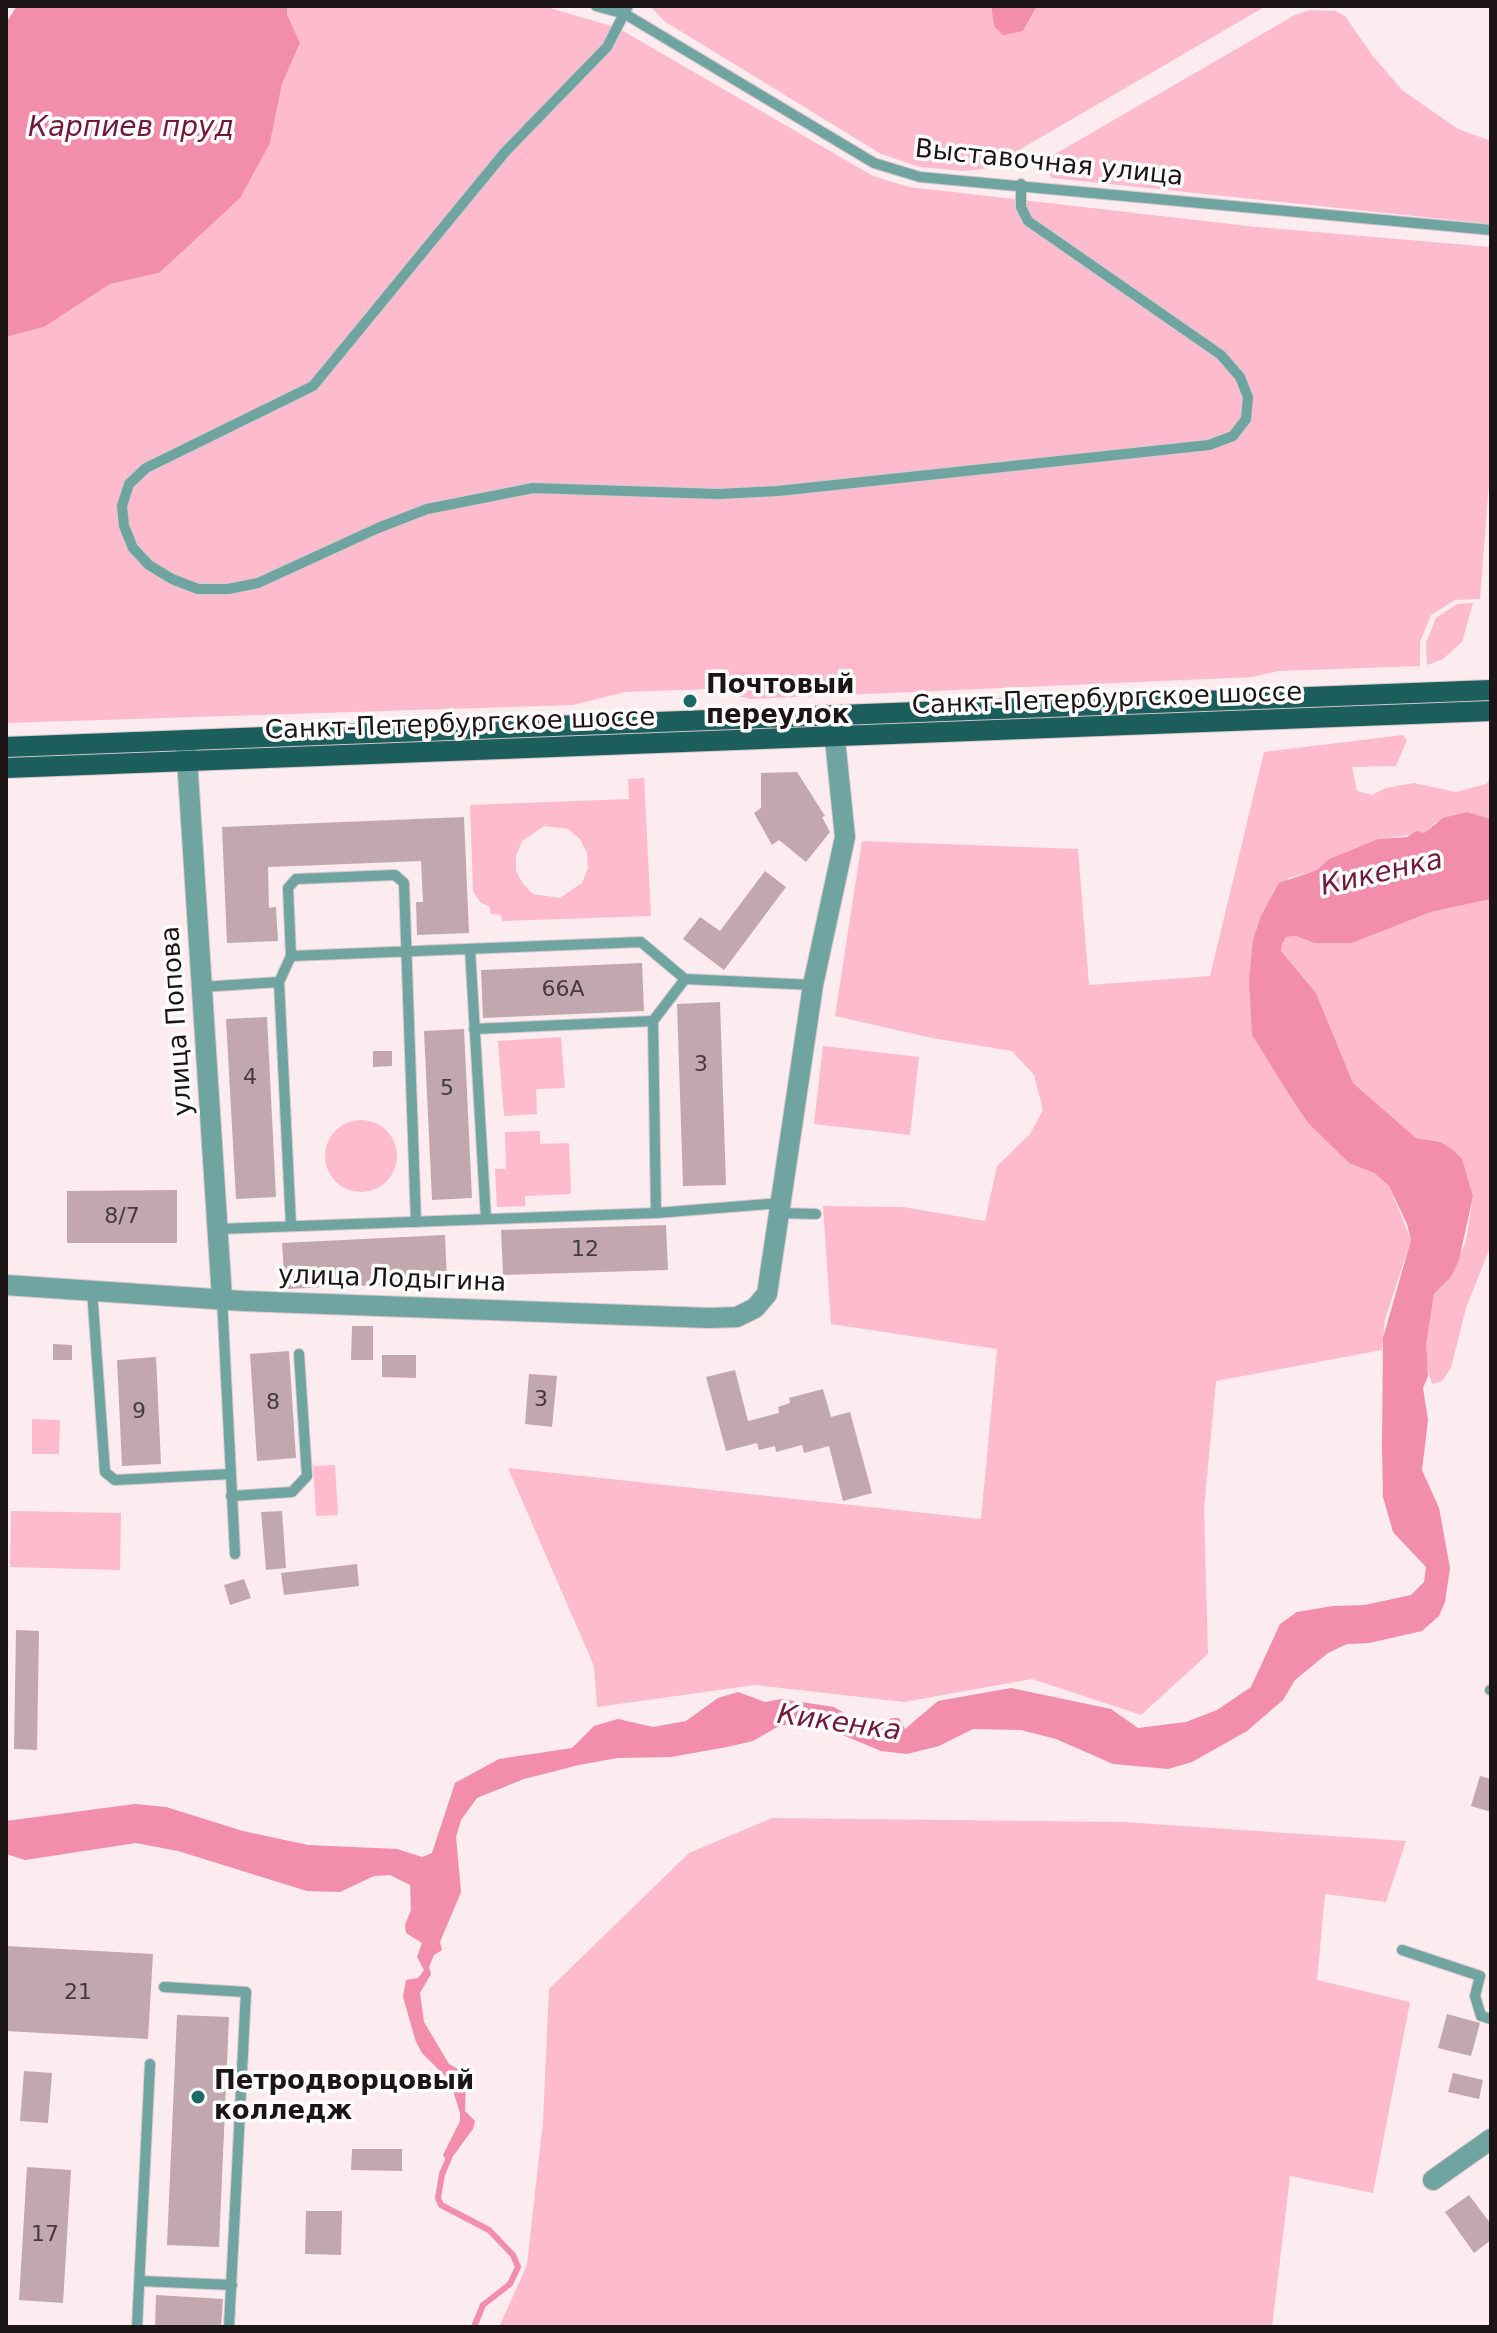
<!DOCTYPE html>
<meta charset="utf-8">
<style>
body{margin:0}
#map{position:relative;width:1497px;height:2333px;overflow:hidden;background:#fcebef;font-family:"DejaVu Sans",sans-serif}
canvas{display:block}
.frame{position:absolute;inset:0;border:8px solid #1d1416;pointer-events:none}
</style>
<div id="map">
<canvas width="1497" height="2333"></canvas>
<div class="frame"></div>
</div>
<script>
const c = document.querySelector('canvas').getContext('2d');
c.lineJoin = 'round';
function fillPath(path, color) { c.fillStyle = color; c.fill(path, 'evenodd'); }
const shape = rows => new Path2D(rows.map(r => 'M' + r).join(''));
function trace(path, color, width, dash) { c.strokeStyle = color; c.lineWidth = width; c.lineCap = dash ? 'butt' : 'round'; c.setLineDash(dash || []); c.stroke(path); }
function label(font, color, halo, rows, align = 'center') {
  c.font = font + ' "DejaVu Sans",sans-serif'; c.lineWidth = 7; c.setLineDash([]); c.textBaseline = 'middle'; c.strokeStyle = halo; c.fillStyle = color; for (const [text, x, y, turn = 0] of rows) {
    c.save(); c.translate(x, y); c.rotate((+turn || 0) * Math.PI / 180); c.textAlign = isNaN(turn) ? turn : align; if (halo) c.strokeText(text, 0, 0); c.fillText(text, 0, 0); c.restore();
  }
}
fillPath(shape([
 [287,6,543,6,618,28,873,176,909,187,1257,227,1491,247,1491,457,1480,599,1455,600,1431,615,1420,642,1420,666,1278,671,1253,677,750,699,711,689,625,692,573,705,6,723,6,337,44,327,110,284,159,273,195,237,270,143,282,84,300,43,287,14],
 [650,6,991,6,994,26,1023,31,1037,6,1266,6,1002,160,984,169,964,171,920,167,881,154,664,21],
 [1310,10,1335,11,1345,16,1372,55,1402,90,1458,129,1491,141,1491,224,1052,178,1048,172,1050,157,1295,15],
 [1473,603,1462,642,1443,659,1427,665,1426,643,1436,618,1457,604],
 [1403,735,1407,740,1396,766,1352,767,1357,791,1372,795,1386,788,1414,783,1456,792,1486,784,1491,778,1491,819,1467,812,1436,822,1424,833,1378,839,1329,859,1318,870,1288,878,1252,1035,1308,1123,1349,1163,1374,1173,1389,1186,1411,1240,1385,1319,1382,1350,1216,1381,1204,1509,1208,1654,1141,1715,1032,1679,904,1702,755,1685,597,1707,594,1666,508,1468,981,1519,997,1349,831,1324,823,1206,903,1207,985,1221,997,1166,1030,1134,1043,1110,1034,1075,1012,1051,932,1038,835,1016,862,841,1078,849,1089,985,1210,976,1264,752],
 [644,778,651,916,502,921,501,915,491,914,489,906,481,903,473,891,470,805,629,799,628,779],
 [544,826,568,829,580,839,587,853,588,868,582,883,560,898,533,894,523,884,516,871,516,856,522,841],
 [1491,899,1491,1245,1466,1308,1451,1368,1442,1381,1432,1384,1426,1364,1426,1345,1434,1294,1451,1277,1466,1241,1473,1196,1465,1169,1440,1142,1416,1138,1353,1083,1316,993,1281,951,1282,943,1286,937,1296,936,1314,943,1352,943,1431,912],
 [561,1037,565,1088,536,1089,537,1114,504,1116,498,1041],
 [823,1046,919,1057,910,1135,814,1124],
 '325 1156a36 36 0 1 1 72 0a36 36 0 1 1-72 0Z',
 [540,1131,540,1144,569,1143,571,1194,525,1196,525,1206,497,1207,495,1169,506,1169,505,1132],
 [32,1419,60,1420,59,1454,32,1454],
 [335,1465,338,1515,316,1516,313,1466],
 [11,1511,121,1513,120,1570,10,1567],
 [772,1818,1123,1822,1406,1841,1386,1902,1325,1894,1317,1980,1410,2002,1373,2193,1290,2176,1272,2327,499,2327,527,2265,543,2121,549,1989,689,1853]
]), '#fdbbcd');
fillPath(shape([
 [17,6,287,6,287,14,300,43,282,84,270,143,240,198,159,273,110,284,44,327,6,337,6,23],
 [991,6,1037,6,1023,31,1003,35,994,26],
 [1467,812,1491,819,1491,899,1431,912,1352,943,1314,943,1296,936,1286,937,1282,944,1281,951,1316,993,1353,1083,1416,1138,1440,1142,1453,1150,1462,1159,1473,1196,1459,1260,1451,1277,1434,1294,1426,1345,1428,1376,1423,1388,1428,1420,1422,1470,1439,1508,1450,1568,1445,1602,1439,1616,1422,1631,1369,1643,1347,1644,1328,1653,1295,1680,1283,1700,1247,1731,1192,1762,1168,1769,1113,1764,1056,1739,1021,1730,973,1729,939,1746,907,1754,881,1751,819,1725,798,1723,779,1726,753,1741,727,1747,671,1757,617,1758,579,1765,524,1779,477,1798,461,1820,456,1837,461,1892,440,1942,442,1950,434,1955,429,1967,431,1974,420,1993,424,2022,449,2064,458,2069,466,2082,465,2111,475,2121,473,2129,448,2163,443,2155,460,2121,460,2113,450,2081,422,2053,416,2042,403,1997,406,1980,418,1978,424,1970,417,1957,422,1943,406,1933,405,1925,411,1910,410,1885,390,1875,374,1876,340,1892,307,1891,178,1851,136,1843,25,1860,6,1854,6,1821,135,1804,166,1807,243,1831,308,1845,397,1849,422,1857,432,1853,455,1783,499,1759,572,1748,594,1726,618,1719,653,1727,686,1721,718,1698,738,1692,765,1702,781,1699,834,1707,871,1729,882,1728,891,1718,899,1718,905,1729,938,1701,1011,1688,1111,1709,1138,1728,1186,1722,1217,1710,1251,1687,1280,1624,1297,1612,1333,1606,1365,1605,1411,1595,1424,1582,1426,1567,1393,1532,1383,1497,1382,1448,1383,1338,1411,1240,1407,1224,1389,1186,1374,1173,1349,1163,1308,1123,1292,1099,1252,1035,1249,980,1253,940,1261,916,1279,883,1317,870,1329,859,1378,839,1407,837,1417,831,1424,833,1443,818]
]), '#f28dac');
trace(shape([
 [449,2158,442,2174,438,2198,441,2205,489,2230,513,2255,518,2267,510,2284,483,2305,474,2327]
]), '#f28dac', 6);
fillPath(shape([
 [797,772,825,816,822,817,830,832,806,862,779,840,772,845,754,813,761,808,761,773],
 [464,817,469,933,417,935,416,902,423,902,421,861,322,865,268,867,269,908,276,907,278,941,227,943,222,827],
 [765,871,786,887,724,970,683,939,700,917,720,931],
 [642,963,644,1011,483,1018,481,970],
 [720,1002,726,1185,683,1186,677,1004],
 [267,1017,276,1197,236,1199,226,1019],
 [464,1029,472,1198,432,1200,424,1031],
 [373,1051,392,1051,392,1066,373,1067],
 [177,1190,177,1243,67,1243,67,1191],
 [666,1225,668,1270,503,1275,501,1230],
 [445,1235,447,1282,285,1289,282,1243],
 [352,1326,373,1326,373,1360,351,1360],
 [53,1344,72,1345,72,1360,53,1360],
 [289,1351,296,1458,257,1461,250,1354],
 [382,1355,416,1355,416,1378,382,1377],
 [156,1357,161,1464,122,1466,117,1360],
 [735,1370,748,1421,779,1413,778,1407,790,1403,789,1398,823,1389,831,1417,850,1412,872,1493,843,1501,829,1446,804,1453,802,1445,776,1452,775,1446,759,1450,757,1443,726,1451,706,1377],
 [529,1374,557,1376,552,1427,525,1424],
 [282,1511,286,1568,266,1570,261,1512],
 [357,1564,359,1586,284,1595,281,1573],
 [244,1579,251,1598,230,1605,224,1585],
 [16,1630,39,1631,37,1750,14,1749],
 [1480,1776,1491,1779,1491,1812,1471,1806],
 [6,1946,153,1954,148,2039,6,2031],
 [1447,2014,1480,2023,1471,2056,1438,2048],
 [177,2015,229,2017,219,2247,167,2245],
 [24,2071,52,2073,48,2123,20,2121],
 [1453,2073,1483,2080,1479,2099,1448,2092],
 [352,2149,402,2149,402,2171,351,2170],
 [27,2167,71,2170,63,2303,19,2300],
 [1469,2195,1491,2224,1491,2240,1474,2253,1445,2212],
 [306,2211,342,2211,341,2255,305,2254],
 [156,2295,223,2299,221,2327,155,2327]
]), '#c2a8ae');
const service = shape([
 [596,6,625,14,874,163,920,177,1491,230],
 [628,6,607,47,505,152,313,386,146,468,129,484,122,506,124,526,133,548,149,565,172,579,198,589,228,589,258,583,378,528,427,509,533,488,718,494,778,491,1209,445,1233,436,1246,419,1248,397,1240,377,1221,355,1028,221,1021,207,1021,184],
 [470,949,486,1219],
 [291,956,288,888,296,879,395,875,404,883,416,1222],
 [202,987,279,982],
 [474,1029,653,1021],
 [656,1213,653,1021,685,979],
 [779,1213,816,1214],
 [291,1226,279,982,291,956,641,942,685,979,813,985],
 [218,1229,656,1213,781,1203],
 [92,1290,105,1472,115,1480,230,1474],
 [222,1298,235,1554],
 [231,1496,292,1492,307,1476,299,1354],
 [1490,1690,1491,1690],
 [1402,1950,1480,1976,1475,1996,1481,2016,1491,2019],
 [164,1987,246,1992,229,2327],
 [140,2281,232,2285],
 [137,2327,150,2064]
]);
const minor = shape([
 [186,743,222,1298],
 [6,1285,243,1301,709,1318,737,1317,755,1308,767,1294,813,985,845,837,833,720],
 [1433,2180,1491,2139]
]);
const primary = shape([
 [6,747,1491,690],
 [6,768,1491,711]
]);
trace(service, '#d8c9cc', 12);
trace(minor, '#d8c9cc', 22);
trace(primary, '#d8c9cc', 22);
trace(service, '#6fa4a1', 10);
trace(minor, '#6fa4a1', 20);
trace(primary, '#1c5e5b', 20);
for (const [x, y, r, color] of [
 [690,701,8,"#1d6966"],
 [198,2097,8,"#1d6966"]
]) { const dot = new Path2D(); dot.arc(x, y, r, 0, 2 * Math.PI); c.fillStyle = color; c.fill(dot); trace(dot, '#fdfdfd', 3); }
label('22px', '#46393c', null, [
 ["66А",563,990],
 ["3",701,1065],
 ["4",250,1078],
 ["5",447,1089],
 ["8/7",122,1217],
 ["12",585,1250],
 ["3",541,1400],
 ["8",273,1403],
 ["9",139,1412],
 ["21",78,1993],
 ["17",45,2235]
]);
label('26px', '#1d1416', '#fdfdfd', [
 ["Выставочная улица",1049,164,6],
 ["Санкт-Петербургское шоссе",1107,700,-2],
 ["Санкт-Петербургское шоссе",460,725,-2],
 ["улица Попова",178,1021,-94],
 ["улица Лодыгина",392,1280,2]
]);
label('bold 26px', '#1d1416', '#fdfdfd', [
 ["Почтовый",706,686],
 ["переулок",706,716],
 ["Петродворцовый",214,2082],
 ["колледж",214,2112]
], 'left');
label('italic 28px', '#71183c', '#fdfdfd', [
 ["Карпиев пруд",131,129],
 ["Кикенка",1382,874,-13],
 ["Кикенка",839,1724,8]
]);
</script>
